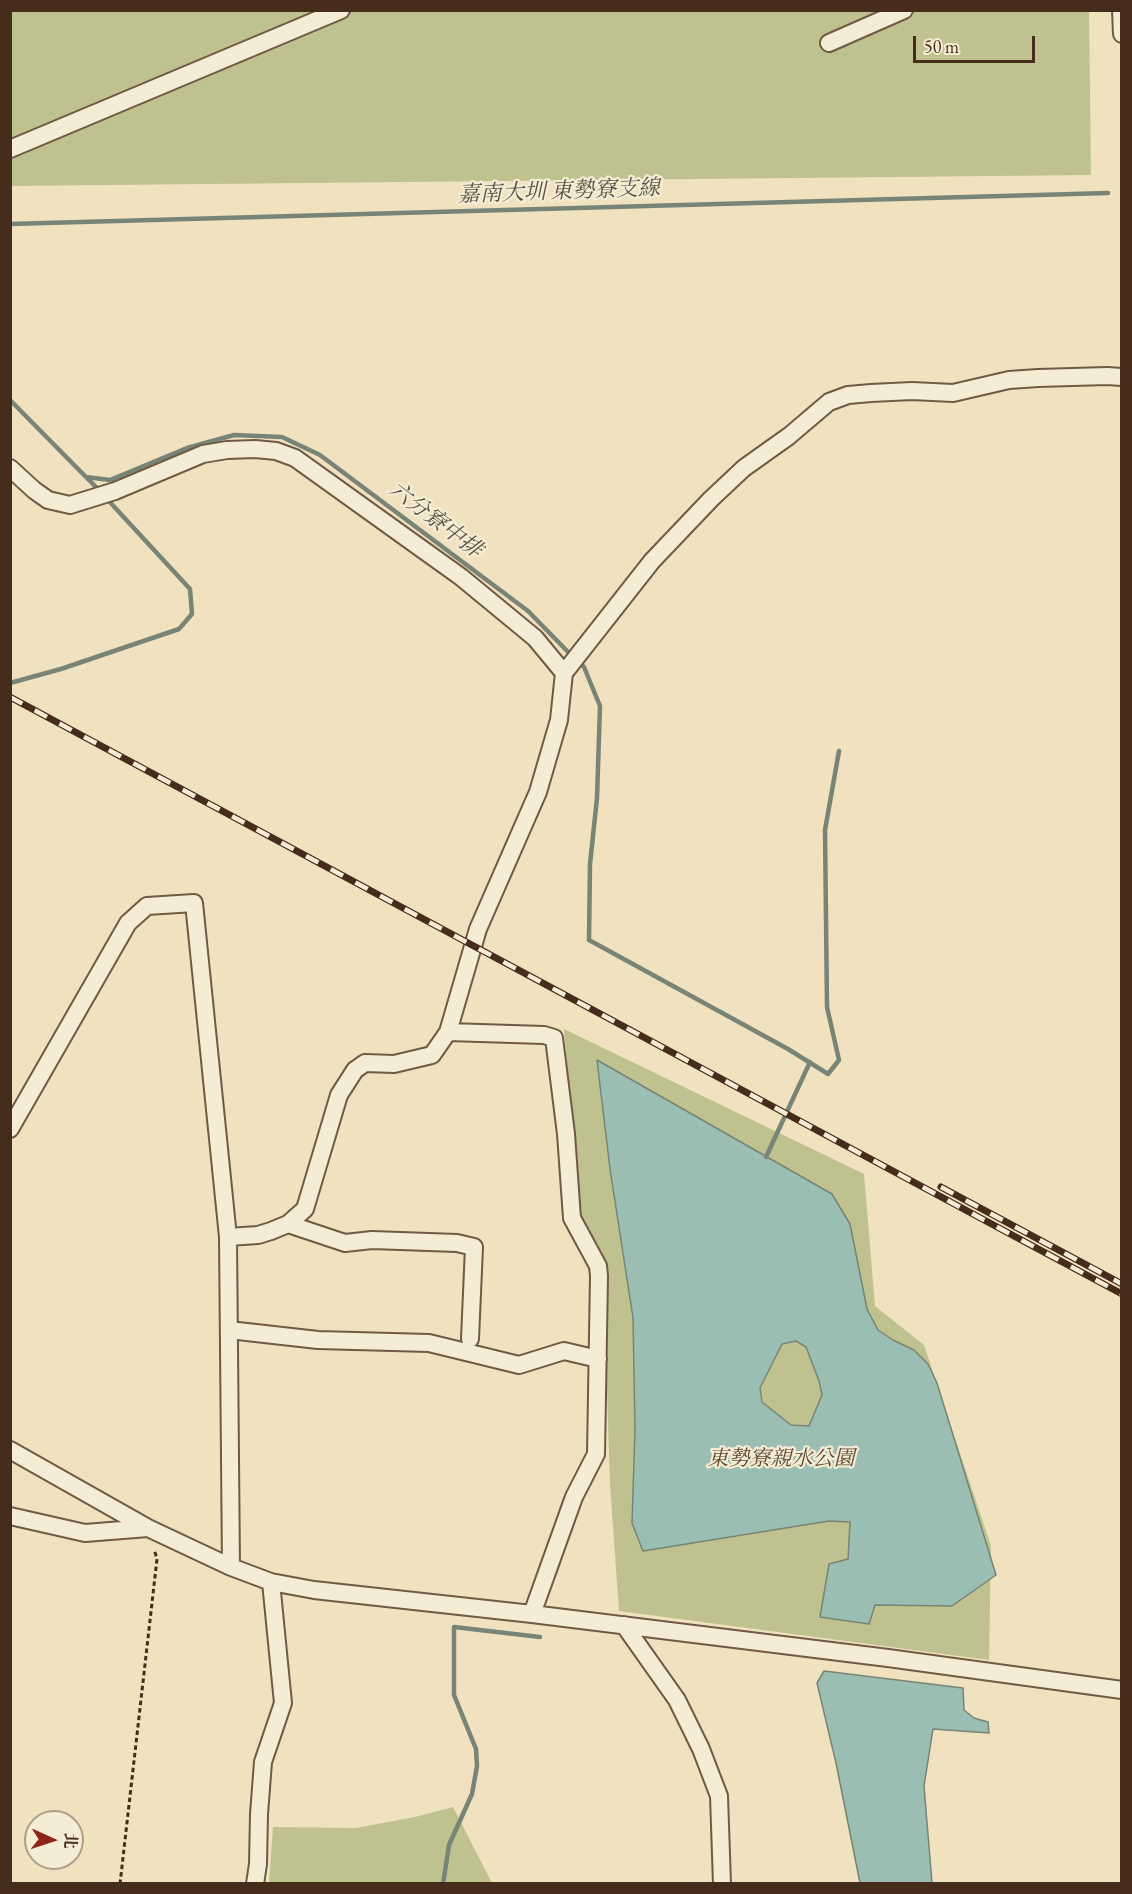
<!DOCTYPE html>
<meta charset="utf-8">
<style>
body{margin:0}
#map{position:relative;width:1132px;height:1894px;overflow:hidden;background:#f0e2bf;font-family:"EB Garamond","Noto Serif TC",serif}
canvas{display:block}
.frame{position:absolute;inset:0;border:12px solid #462c1a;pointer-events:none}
.north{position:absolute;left:24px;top:1810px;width:60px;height:60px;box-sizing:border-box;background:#f5ecd5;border:2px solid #af9f8a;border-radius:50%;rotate:93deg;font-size:16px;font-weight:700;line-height:24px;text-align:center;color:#462c1a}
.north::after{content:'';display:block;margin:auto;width:21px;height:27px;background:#8f2418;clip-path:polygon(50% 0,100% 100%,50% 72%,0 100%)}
.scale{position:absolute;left:913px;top:36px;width:122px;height:27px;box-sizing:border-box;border:3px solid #462c1a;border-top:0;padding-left:8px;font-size:18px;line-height:21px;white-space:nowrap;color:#462c1a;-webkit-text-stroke:4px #f5ecd5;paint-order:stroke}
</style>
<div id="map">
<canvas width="1132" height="1894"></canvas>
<div class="frame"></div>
<div class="north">北</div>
<div class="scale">50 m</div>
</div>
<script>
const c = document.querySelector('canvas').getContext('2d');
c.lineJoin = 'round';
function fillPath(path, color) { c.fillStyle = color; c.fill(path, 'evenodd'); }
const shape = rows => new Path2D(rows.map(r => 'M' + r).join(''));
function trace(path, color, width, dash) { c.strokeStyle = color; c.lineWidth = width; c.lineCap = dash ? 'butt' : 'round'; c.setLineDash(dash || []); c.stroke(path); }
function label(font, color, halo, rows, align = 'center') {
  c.font = font + ' "EB Garamond","Noto Serif TC",serif'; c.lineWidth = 4.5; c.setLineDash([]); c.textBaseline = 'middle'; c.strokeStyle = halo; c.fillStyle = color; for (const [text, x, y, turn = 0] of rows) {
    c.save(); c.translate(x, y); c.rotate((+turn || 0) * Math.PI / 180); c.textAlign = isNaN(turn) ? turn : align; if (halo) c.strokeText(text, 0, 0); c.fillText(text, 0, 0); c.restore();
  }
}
fillPath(shape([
 [10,11,1089,11,1091,175,11,186],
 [564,1029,864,1174,875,1306,924,1345,991,1546,989,1660,619,1611,610,1484,603,1271,580,1216],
 [453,1807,492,1883,269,1883,273,1827,356,1828,415,1817]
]), '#bfc28e');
const water = shape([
 [597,1060,832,1194,850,1224,867,1309,878,1330,893,1340,914,1350,928,1364,937,1383,996,1575,952,1606,875,1605,869,1624,820,1617,829,1564,848,1559,850,1522,829,1521,643,1551,632,1523,635,1430,633,1318,610,1169,597,1060],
 [796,1341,806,1347,819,1381,822,1395,809,1426,791,1425,762,1402,760,1388,782,1344,796,1341],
 [824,1671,963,1688,964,1710,974,1718,988,1722,989,1733,933,1729,924,1786,932,1883,860,1883,836,1763,817,1683,824,1671]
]);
fillPath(water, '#9abeb2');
trace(water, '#788475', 1.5);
trace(shape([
 [10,224,1108,193],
 [10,400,86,477,110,480,187,448,234,435,282,437,320,455,528,611,572,656],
 [86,477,99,490],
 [578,661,584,667,600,706,597,798,590,864,589,940,788,1049,828,1074,839,1060,827,1007,825,830,839,751],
 [10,683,61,669,179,629,192,614,190,589,107,499],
 [766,1157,810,1062],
 [443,1884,449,1845,472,1794,477,1766,476,1749,454,1695,454,1627,540,1637]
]), '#788475', 4.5);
const minor = shape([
 [1121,10,1122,34],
 [829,43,904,10],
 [10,149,341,10],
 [10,468,34,490,48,500,70,505,115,491,203,454,227,450,255,449,276,451,295,458,461,577,535,638,564,673,559,720,538,792,478,929,448,1032],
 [564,673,652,561,711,499,744,468,789,436,829,402,848,395,871,393,912,391,953,393,1009,380,1038,378,1107,376,1122,377],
 [10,1129,128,923,147,906,194,903,228,1237,231,1567],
 [288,1224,345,1243,372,1240,457,1243,474,1247,470,1339],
 [228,1237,258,1235,271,1231,288,1224,305,1209,339,1095,355,1070,365,1063,394,1064,432,1055,448,1032,544,1035,554,1038,566,1134,572,1218,598,1266,599,1276,596,1454,574,1497,532,1614],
 [229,1330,318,1340,429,1343,519,1365,564,1351,598,1359],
 [10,1450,148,1528,231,1567,271,1582,314,1590,532,1614,888,1658,1122,1690],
 [10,1516,85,1533,148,1528],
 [624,1625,677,1700,701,1749,719,1796,722,1884],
 [255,1884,258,1864,259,1814,263,1762,283,1703,271,1582]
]);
trace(minor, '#705a43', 20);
trace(shape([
 [120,1884,157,1559,154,1549]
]), '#462c1a', 3, [4.5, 3]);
trace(minor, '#f5ecd5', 16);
const rail = shape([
 [10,697,1122,1294],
 [941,1187,1122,1284]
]);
trace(rail, '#462c1a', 7);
trace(rail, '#f5ecd5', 4.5, [14]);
label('italic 21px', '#5e4a31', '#f5ecd5', [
 ["東勢寮親水公園",781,1459]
]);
label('italic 22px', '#5b5040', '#f5ecd5', [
 ["嘉南大圳 東勢寮支線",559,192,-2],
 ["六分寮中排",435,520,37]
]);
</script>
